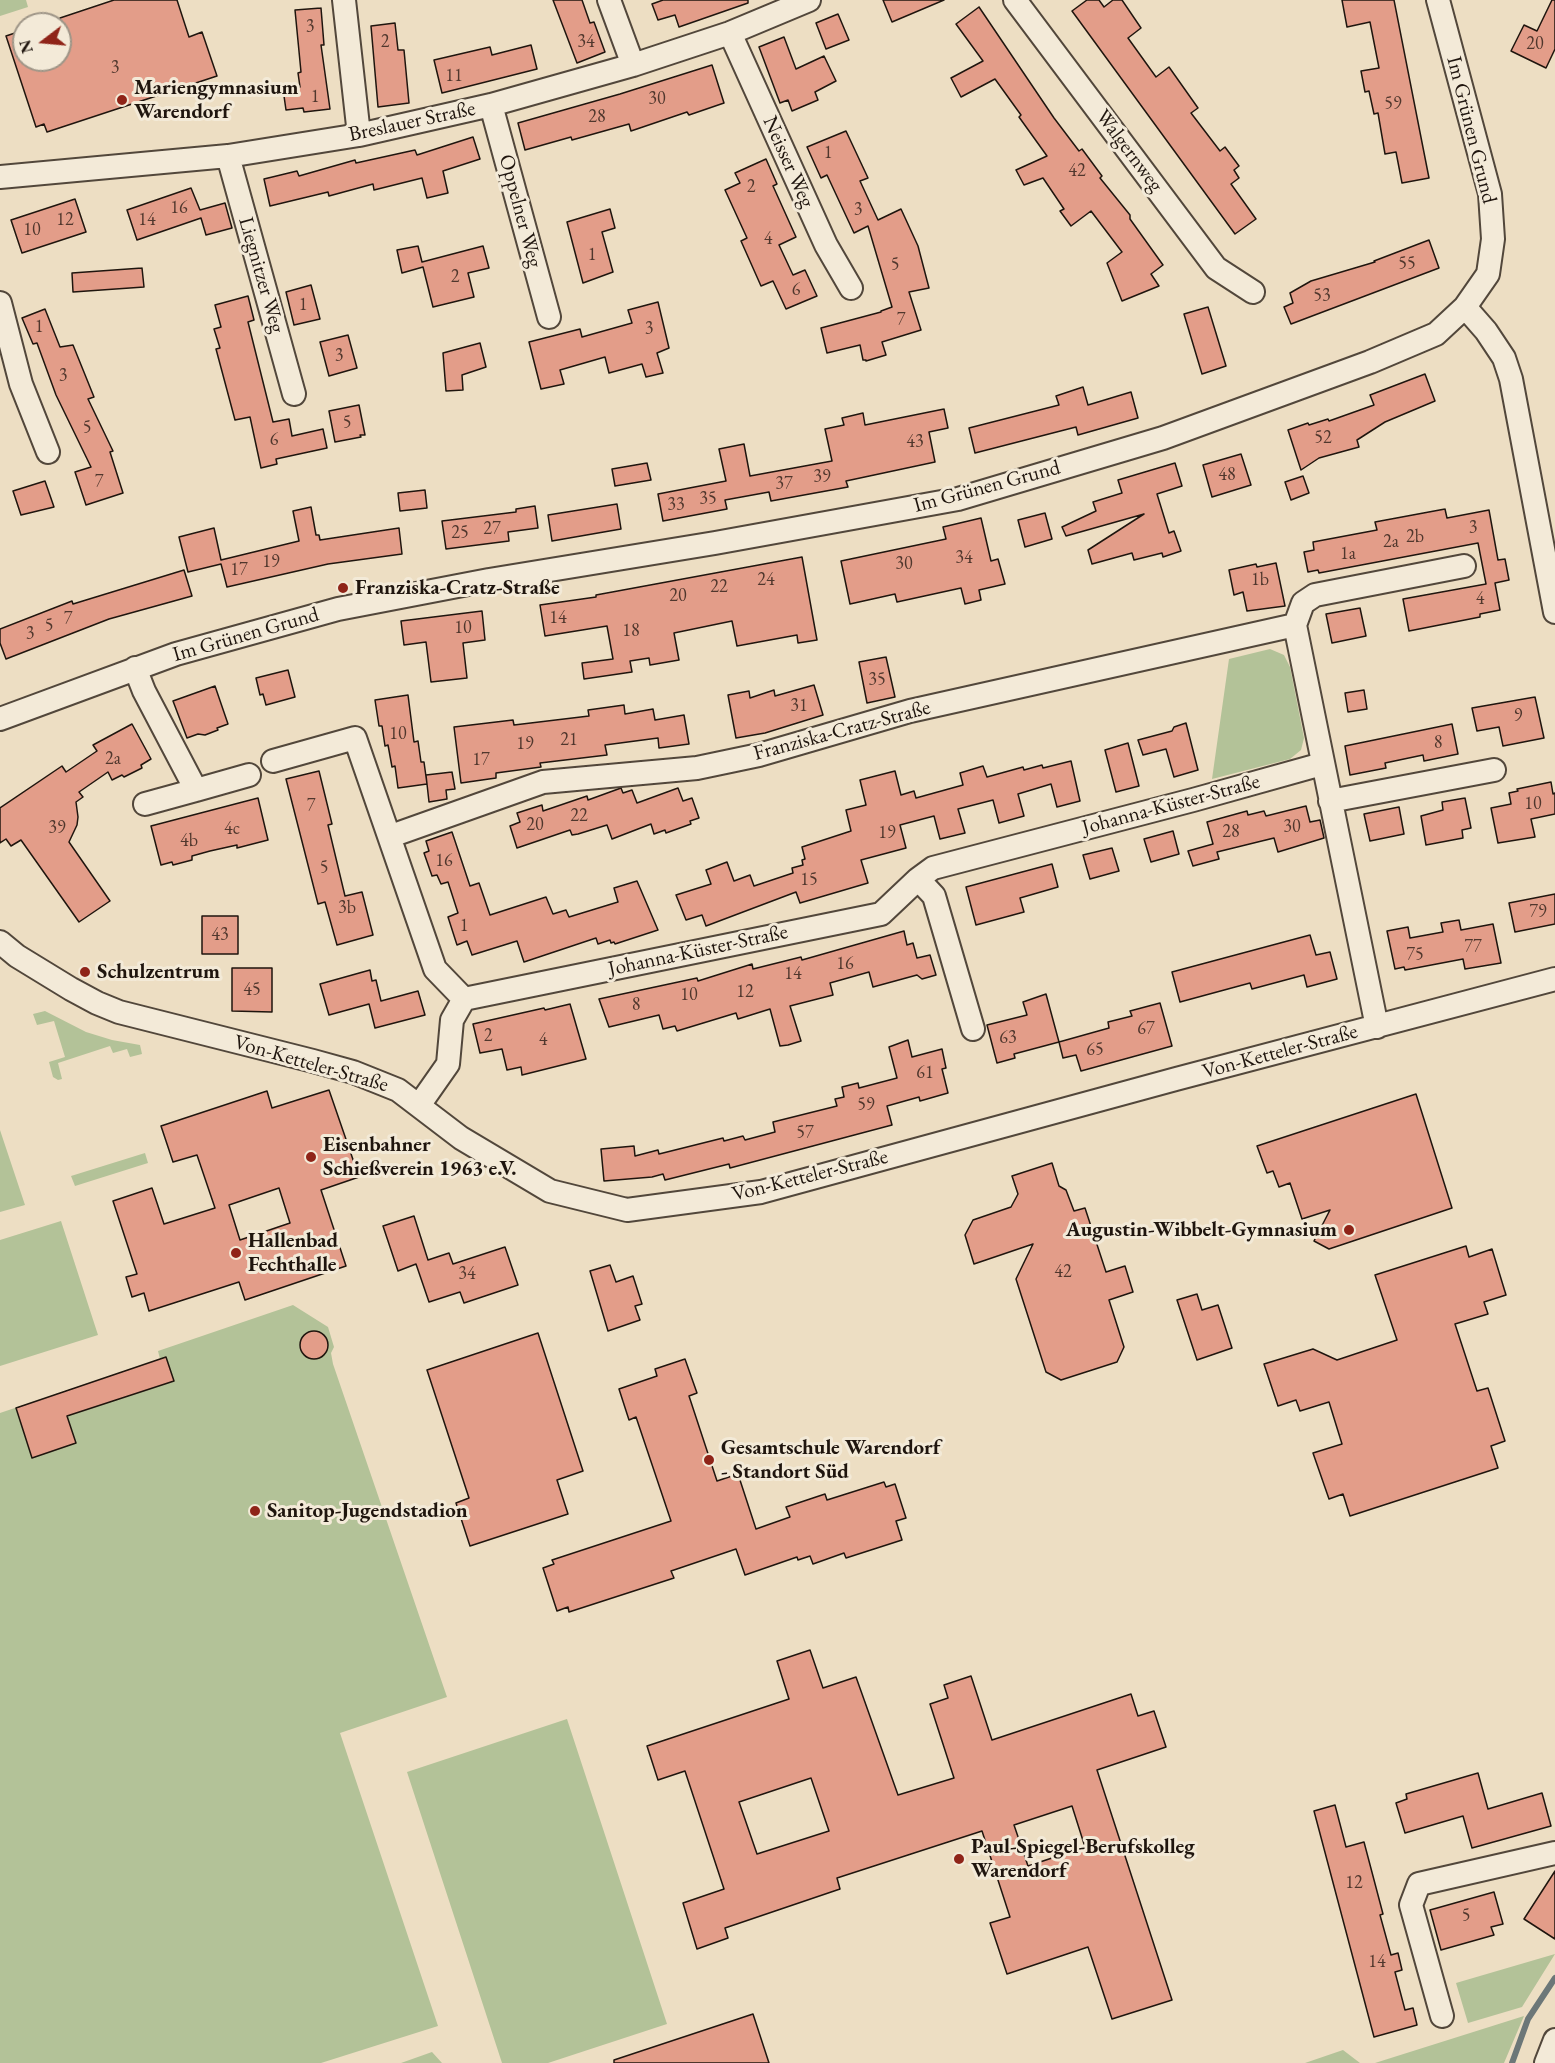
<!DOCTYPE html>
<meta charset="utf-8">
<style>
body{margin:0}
#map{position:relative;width:1555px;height:2063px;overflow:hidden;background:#eddec3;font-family:"EB Garamond",serif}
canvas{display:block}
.north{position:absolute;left:12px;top:12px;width:60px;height:60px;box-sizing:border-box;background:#f3ead8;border:2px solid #9e9587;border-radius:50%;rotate:254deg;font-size:16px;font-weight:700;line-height:24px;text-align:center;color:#1f150e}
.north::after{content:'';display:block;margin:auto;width:21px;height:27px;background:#8f2418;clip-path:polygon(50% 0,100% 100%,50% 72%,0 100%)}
</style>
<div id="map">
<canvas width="1555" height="2063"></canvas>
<div class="north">N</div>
</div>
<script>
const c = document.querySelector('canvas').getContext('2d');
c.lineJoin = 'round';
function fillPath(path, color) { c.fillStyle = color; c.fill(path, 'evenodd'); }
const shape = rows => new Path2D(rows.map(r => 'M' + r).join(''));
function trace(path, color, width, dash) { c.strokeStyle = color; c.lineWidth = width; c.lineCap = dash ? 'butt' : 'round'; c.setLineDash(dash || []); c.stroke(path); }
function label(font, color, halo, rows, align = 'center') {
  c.font = font + ' "EB Garamond",serif'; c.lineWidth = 6; c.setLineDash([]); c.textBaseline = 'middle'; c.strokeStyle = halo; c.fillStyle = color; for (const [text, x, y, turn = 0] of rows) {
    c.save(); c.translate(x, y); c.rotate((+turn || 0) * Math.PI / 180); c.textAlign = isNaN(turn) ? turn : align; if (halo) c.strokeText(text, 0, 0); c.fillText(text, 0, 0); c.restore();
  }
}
fillPath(shape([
 [0,0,26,0,28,7,0,16],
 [1270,649,1284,655,1290,667,1304,738,1301,750,1290,759,1212,779,1229,659],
 [45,1011,86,1032,112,1040,140,1045,142,1054,130,1057,127,1049,113,1053,110,1046,58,1063,62,1079,58,1080,53,1077,49,1062,65,1057,54,1021,37,1025,33,1014],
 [0,1130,25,1205,0,1212],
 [145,1153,148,1163,75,1186,71,1176],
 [61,1221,98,1335,0,1366,0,1240],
 [293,1305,328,1327,334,1347,331,1353,333,1364,447,1697,340,1733,438,2026,321,2063,0,2063,0,1413,160,1359,158,1351],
 [567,1719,667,2024,548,2063,502,2063,407,1772],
 [1555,1954,1522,2007,1468,2023,1456,1983],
 [1524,2016,1504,2063,1375,2063],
 [1343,2050,1360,2063,1305,2063],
 [432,2052,442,2063,401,2063]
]), '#b3c298');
trace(shape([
 [1512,2063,1528,2019,1555,1978]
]), '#6c7778', 6);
const building = shape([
 [114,0,177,0,189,37,202,32,217,76,47,132,44,124,36,127,6,36,24,30,24,60,60,60,60,18,114,0],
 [553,0,582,0,590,23,594,22,605,52,577,63,553,0],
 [663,0,748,0,748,3,679,27,675,15,658,20,652,4,663,0],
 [883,0,944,0,892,22,883,0],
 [1087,0,1099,0,1104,7,1113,0,1122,0,1141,28,1128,38,1156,77,1169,67,1198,108,1191,113,1220,151,1225,147,1239,166,1234,170,1239,178,1231,184,1256,219,1235,234,1072,11,1087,0],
 [1342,0,1394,0,1429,178,1402,183,1396,152,1385,154,1378,113,1374,114,1369,91,1365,92,1361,71,1379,68,1370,22,1347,27,1342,0],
 [1552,0,1555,0,1555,49,1546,68,1511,51,1524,25,1537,31,1552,0],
 [979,7,1054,118,1079,151,1082,149,1102,176,1100,178,1130,215,1130,219,1163,265,1151,274,1159,286,1122,301,1107,263,1122,252,1091,211,1071,226,1060,211,1064,209,1043,178,1024,185,1016,170,1047,156,1019,117,1021,115,995,79,961,97,951,78,983,61,956,24,979,7],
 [321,8,324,45,321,45,330,109,304,112,303,108,286,110,283,89,300,87,298,73,301,72,295,10,321,8],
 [838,14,849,40,826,49,816,23,838,14],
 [395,23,398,50,404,50,409,103,378,107,371,26,395,23],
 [784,37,796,69,824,56,836,81,815,92,818,100,792,111,788,100,780,103,759,47,784,37],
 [531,45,537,69,442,93,434,60,490,47,492,55,531,45],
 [712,65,724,103,689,115,687,112,631,131,629,124,572,140,571,137,525,150,518,123,620,94,712,65],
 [846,131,868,178,860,181,878,220,901,209,918,246,929,288,909,292,921,330,882,342,886,355,866,361,866,360,863,360,860,345,827,353,821,328,881,312,881,311,892,307,868,226,854,233,827,175,821,178,807,147,846,131],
 [473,137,480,159,443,171,448,193,427,198,422,178,374,190,373,184,329,196,328,192,270,206,264,179,297,171,299,176,355,160,356,163,415,150,417,155,473,137],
 [766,159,777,184,773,186,796,237,779,245,793,275,805,270,817,296,786,309,773,281,761,286,741,241,747,238,725,190,740,183,735,173,766,159],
 [191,188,200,210,225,203,232,228,206,235,201,218,137,240,127,210,191,188],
 [75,199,86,232,22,253,11,220,75,199],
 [610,209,615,228,602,232,613,272,583,283,567,222,610,209],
 [1429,240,1439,268,1291,324,1284,307,1293,303,1290,293,1311,281,1375,262,1374,261,1429,240],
 [418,246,422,262,483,246,489,268,468,273,474,297,433,307,423,267,402,273,397,250,418,246],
 [142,268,144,287,73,292,72,273,142,268],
 [311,285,320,319,294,325,286,292,311,285],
 [248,296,254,320,248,322,273,422,289,419,292,436,323,429,327,448,276,459,277,464,261,468,250,417,235,420,216,349,220,348,214,329,221,327,215,305,248,296],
 [658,302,669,348,657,353,663,373,646,377,642,364,609,373,605,357,560,370,564,384,541,389,529,342,580,329,582,337,632,323,628,310,658,302],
 [1208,307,1226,366,1202,374,1184,314,1208,307],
 [45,309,60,347,73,345,94,397,88,399,113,451,110,452,123,493,86,505,75,472,91,467,56,395,37,343,33,344,22,318,45,309],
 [348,335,357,368,329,376,320,342,348,335],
 [480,343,486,367,462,375,463,390,446,391,443,353,480,343],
 [1425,374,1435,401,1385,422,1357,440,1359,447,1319,458,1301,470,1288,430,1308,423,1309,425,1328,419,1329,421,1374,405,1370,395,1425,374],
 [1083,387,1088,405,1131,392,1138,418,1078,435,1076,427,975,453,969,428,1059,405,1056,396,1083,387],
 [359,405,365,435,360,435,361,437,335,442,329,411,359,405],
 [944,409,948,428,929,432,935,462,846,481,848,487,771,501,769,492,725,500,727,509,663,521,658,494,726,481,719,449,744,444,750,476,832,461,825,429,844,425,842,418,863,413,865,425,944,409],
 [1241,454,1251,485,1212,497,1203,465,1241,454],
 [647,463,651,480,615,486,612,469,647,463],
 [1175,463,1182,486,1157,494,1169,533,1174,531,1181,551,1163,557,1162,553,1134,560,1132,553,1092,564,1088,550,1144,514,1066,536,1062,527,1096,511,1093,502,1122,493,1118,480,1175,463],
 [1303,476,1309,493,1291,500,1285,482,1303,476],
 [45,481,54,507,21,515,13,491,45,481],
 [425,490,427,508,400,511,398,493,425,490],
 [617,504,621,529,552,541,548,515,617,504],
 [535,506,538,528,508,532,509,541,446,549,442,521,516,512,516,509,535,506],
 [311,507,316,535,319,535,320,540,399,528,402,554,328,564,227,587,221,564,188,572,179,537,214,528,221,560,299,541,293,511,311,507],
 [1445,509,1447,518,1489,510,1498,560,1505,559,1509,580,1495,583,1500,610,1480,614,1480,617,1409,631,1403,599,1486,584,1478,543,1319,573,1318,570,1308,572,1304,552,1314,550,1313,542,1377,530,1375,522,1445,509],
 [1045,513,1052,539,1025,547,1018,520,1045,513],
 [981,518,991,561,998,559,1005,584,979,590,981,600,965,604,961,588,897,602,895,594,850,604,841,561,946,539,943,527,981,518],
 [802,557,817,640,798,643,797,635,737,646,732,621,674,633,679,660,650,665,649,658,630,661,632,672,584,679,582,663,613,659,607,626,545,636,540,605,596,597,596,595,802,557],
 [1276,563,1285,606,1247,611,1243,592,1234,595,1229,570,1256,564,1257,567,1276,563],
 [184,570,192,596,109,619,6,659,0,643,0,629,72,601,73,604,184,570],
 [1360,608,1366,636,1332,643,1326,614,1360,608],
 [482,611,485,640,463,643,467,678,431,682,426,642,404,645,401,621,482,611],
 [886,657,895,697,867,703,859,662,886,657],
 [288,670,295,697,266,705,263,694,260,695,256,678,288,670],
 [814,685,823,715,765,733,736,738,728,695,749,691,750,698,774,690,775,696,814,685],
 [215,686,228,724,217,728,218,730,205,735,198,734,187,738,173,701,215,686],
 [1364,690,1367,709,1348,712,1345,693,1364,690],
 [408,695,414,742,418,741,421,762,424,762,427,784,398,788,395,766,392,767,388,745,385,746,382,726,379,726,375,700,408,695],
 [1535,697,1544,738,1503,746,1499,727,1477,731,1472,708,1535,697],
 [624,705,625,714,653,709,655,720,684,715,689,744,659,748,658,738,605,745,607,755,540,763,541,767,496,773,496,778,461,783,454,727,513,720,514,725,589,716,588,710,624,705],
 [1186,723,1198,770,1174,777,1166,749,1143,755,1138,740,1172,731,1174,727,1186,723],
 [132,724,151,759,141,765,142,768,124,777,122,775,112,780,108,772,79,792,83,797,76,802,78,817,77,825,69,842,110,901,79,922,21,840,11,846,6,839,0,843,0,808,62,766,66,772,97,751,93,745,132,724],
 [1452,724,1458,754,1424,761,1423,755,1385,763,1386,768,1350,775,1345,746,1452,724],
 [1128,743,1139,786,1116,792,1105,750,1128,743],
 [1071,761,1080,801,1057,807,1051,784,1018,794,1024,816,999,823,993,800,958,809,965,833,940,839,934,816,900,825,906,848,861,860,868,883,800,903,796,892,706,926,702,915,686,920,676,895,711,884,706,870,727,862,734,881,750,875,754,886,793,873,792,868,803,865,802,860,805,859,802,847,851,831,846,810,866,805,860,780,895,771,901,795,914,791,916,798,963,785,960,773,983,766,987,777,1023,767,1024,770,1042,765,1043,768,1071,761],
 [319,771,332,824,328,825,345,896,362,892,373,935,337,945,325,902,318,904,286,779,319,771],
 [452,772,455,789,446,790,447,799,429,802,426,775,452,772],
 [1551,782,1553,794,1555,793,1555,814,1531,819,1535,837,1498,843,1491,808,1511,804,1509,793,1518,791,1517,789,1551,782],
 [621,788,623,793,632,790,637,803,678,788,683,801,692,798,699,818,690,821,691,824,666,833,665,830,654,834,651,824,612,839,607,825,578,834,572,835,570,830,517,848,510,826,520,822,517,813,542,805,543,811,587,796,588,800,621,788],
 [258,798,268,840,237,848,237,845,210,851,192,856,192,860,173,865,172,862,161,865,151,826,258,798],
 [1465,798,1471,828,1462,830,1463,838,1426,845,1421,816,1443,810,1442,802,1465,798],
 [1306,806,1310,822,1320,820,1324,838,1278,852,1274,838,1217,852,1219,859,1193,866,1188,851,1213,844,1207,822,1247,811,1248,815,1264,811,1266,816,1306,806],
 [1399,807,1404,834,1370,841,1364,814,1399,807],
 [1173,831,1179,854,1151,862,1144,839,1173,831],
 [452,832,470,886,479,883,490,915,546,897,553,914,566,910,569,917,618,902,614,888,637,881,658,930,615,944,614,942,611,943,610,940,598,944,596,938,524,962,517,941,472,955,467,941,457,945,448,917,458,913,448,882,441,884,437,875,432,876,424,853,429,851,426,841,452,832],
 [1112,848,1119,871,1090,879,1083,855,1112,848],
 [1052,864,1058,887,1020,898,1024,912,976,925,966,887,1052,864],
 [1555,894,1555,924,1515,932,1509,903,1555,894],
 [202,916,238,916,238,954,202,954,202,916],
 [1459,920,1461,930,1493,924,1501,963,1465,969,1463,959,1405,970,1404,967,1395,969,1387,931,1408,927,1410,938,1443,932,1441,923,1459,920],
 [904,931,907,945,913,943,917,958,930,955,936,975,922,979,917,975,873,987,869,972,830,983,833,995,790,1006,801,1041,788,1045,780,1046,770,1009,738,1019,736,1013,677,1031,675,1026,663,1029,659,1015,609,1027,599,999,697,978,698,981,752,964,753,969,801,957,802,960,904,931],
 [1310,935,1316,955,1330,952,1337,979,1307,987,1304,975,1252,989,1250,983,1180,1002,1172,972,1310,935],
 [232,968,272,968,272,1012,232,1011,232,968],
 [370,970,372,981,376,980,381,1001,418,991,425,1015,375,1028,369,1004,329,1015,320,984,370,970],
 [1046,994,1059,1042,1109,1028,1108,1022,1132,1016,1130,1011,1160,1003,1172,1046,1081,1071,1076,1055,1063,1058,1059,1042,1014,1054,1015,1058,997,1063,987,1025,1027,1015,1023,1002,1046,994],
 [570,1004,586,1059,522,1075,521,1067,507,1070,502,1049,480,1053,473,1024,544,1008,545,1010,570,1004],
 [908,1040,912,1057,942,1049,946,1068,942,1069,948,1093,920,1101,919,1097,887,1106,892,1125,730,1168,729,1164,665,1180,663,1174,652,1177,604,1181,601,1149,634,1146,635,1156,658,1150,659,1154,723,1138,724,1141,743,1136,745,1140,775,1132,773,1122,837,1106,835,1099,844,1097,842,1087,858,1083,859,1088,897,1078,889,1047,908,1040],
 [329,1090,359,1177,321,1190,346,1266,245,1300,239,1282,149,1311,144,1293,132,1297,126,1277,137,1274,113,1201,152,1188,164,1224,215,1208,197,1155,173,1162,161,1126,267,1091,272,1108,329,1090],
 [279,1188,290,1223,240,1240,229,1205,279,1188],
 [1416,1094,1452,1208,1329,1249,1314,1241,1330,1210,1302,1219,1290,1183,1279,1187,1273,1171,1267,1173,1257,1146,1416,1094],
 [1052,1163,1059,1186,1066,1190,1074,1211,1085,1208,1106,1272,1125,1266,1133,1292,1109,1300,1124,1347,1117,1362,1061,1380,1046,1372,1016,1279,1033,1244,974,1264,965,1235,973,1220,1011,1207,1018,1194,1012,1176,1052,1163],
 [414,1216,428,1260,449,1253,453,1264,505,1247,518,1285,464,1303,460,1292,429,1302,416,1264,398,1271,383,1226,414,1216],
 [1466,1246,1469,1257,1492,1249,1506,1295,1484,1302,1488,1314,1455,1324,1477,1391,1488,1388,1505,1441,1491,1446,1498,1468,1350,1516,1343,1494,1329,1499,1313,1453,1342,1444,1329,1402,1300,1411,1296,1400,1278,1406,1264,1364,1313,1349,1337,1360,1397,1340,1375,1275,1466,1246],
 [610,1265,616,1282,633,1276,642,1304,635,1306,640,1320,608,1331,590,1271,610,1265],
 [1197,1294,1202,1310,1218,1305,1232,1348,1197,1360,1177,1300,1197,1294],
 '300 1345a14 14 0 1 1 28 0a14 14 0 1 1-28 0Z',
 [538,1333,583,1471,557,1480,568,1514,470,1546,456,1503,469,1498,427,1370,538,1333],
 [166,1357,174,1381,67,1416,76,1443,32,1458,16,1408,166,1357],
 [685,1359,697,1393,689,1396,717,1481,738,1474,756,1529,790,1517,786,1507,825,1494,827,1500,884,1482,886,1487,895,1484,906,1518,896,1521,902,1540,846,1558,844,1553,813,1564,810,1556,798,1560,797,1557,745,1575,736,1549,671,1571,674,1578,569,1612,568,1607,557,1611,543,1568,554,1564,552,1560,671,1521,636,1417,629,1420,619,1389,657,1376,655,1369,685,1359],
 [810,1650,823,1688,856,1677,898,1795,954,1778,930,1704,948,1698,944,1685,971,1676,992,1740,1131,1694,1138,1716,1154,1711,1166,1747,1097,1770,1172,2000,1112,2019,1088,1947,1007,1974,990,1923,1010,1917,982,1831,837,1878,840,1889,725,1928,728,1938,697,1949,683,1903,724,1889,685,1771,658,1780,647,1746,789,1699,777,1661,810,1650],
 [811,1778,829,1831,757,1854,739,1802,811,1778],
 [1072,1806,1085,1847,1028,1866,1014,1825,1072,1806],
 [1478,1773,1488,1809,1542,1793,1551,1826,1472,1848,1463,1816,1405,1833,1396,1803,1407,1799,1406,1794,1478,1773],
 [1335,1805,1346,1847,1364,1842,1383,1914,1380,1915,1391,1955,1398,1953,1402,1970,1395,1972,1405,2010,1413,2008,1417,2025,1374,2037,1314,1811,1335,1805],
 [1555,1871,1555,1939,1524,1919,1555,1871],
 [1494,1892,1503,1924,1491,1927,1494,1935,1441,1950,1430,1910,1494,1892],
 [753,2014,769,2063,614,2063,614,2060,753,2014]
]);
fillPath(building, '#e39d89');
trace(building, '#1f150e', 1.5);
const minor = shape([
 [344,0,359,135],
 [609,0,633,65],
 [1015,0,1216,268,1253,292],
 [730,33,826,245,851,288],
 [491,105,549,317],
 [228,156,294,394],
 [0,177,228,156,359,135,491,105,633,65,730,33,809,0],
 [0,303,21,384,48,452],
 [1465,307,1486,331,1504,358,1511,379,1555,612],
 [135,668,144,691,196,790,249,775],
 [0,719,176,654,338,609,489,580,715,543,958,499,1163,438,1370,362,1436,334,1465,307,1488,274,1493,239,1490,194,1438,0],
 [273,761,355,738,435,969,464,999],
 [1330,801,1494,770],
 [145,804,196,790],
 [391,836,543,782,697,768,759,755,910,711,1295,625],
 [918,879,934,896,973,1029],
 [0,942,17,956,71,989,97,1003,119,1012,313,1061,353,1072,398,1090,461,1138,550,1191,627,1210,761,1192,1176,1079,1555,979],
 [464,999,881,914,918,879,933,868,1193,800,1322,764],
 [1377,1027,1295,625,1303,603,1315,595,1464,566],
 [420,1104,448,1064,452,1020,464,999],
 [1442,2016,1411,1905,1419,1884,1555,1853],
 [1546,2063,1555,2040]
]);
trace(minor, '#52473b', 26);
trace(minor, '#f3ead8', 22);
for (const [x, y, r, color] of [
 [122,100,6,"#8f2418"],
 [343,588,6,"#8f2418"],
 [85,972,6,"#8f2418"],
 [311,1157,6,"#8f2418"],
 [1349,1230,6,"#8f2418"],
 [236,1253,6,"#8f2418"],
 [709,1460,6,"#8f2418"],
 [255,1511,6,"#8f2418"],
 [959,1859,6,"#8f2418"]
]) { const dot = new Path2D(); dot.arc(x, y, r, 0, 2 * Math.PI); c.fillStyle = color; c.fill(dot); trace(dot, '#f3ead8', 2); }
label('18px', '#50372d', null, [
 ["3",310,27],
 ["2",385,42],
 ["34",586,42],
 ["20",1535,44],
 ["3",115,68],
 ["11",454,76],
 ["1",315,97],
 ["30",657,99],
 ["59",1393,104],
 ["28",597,117],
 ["1",828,153],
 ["42",1077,171],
 ["2",751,187],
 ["16",179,208],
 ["3",858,210],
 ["12",65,220],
 ["14",147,220],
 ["10",32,230],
 ["4",768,239],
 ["1",592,255],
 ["55",1407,264],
 ["5",895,265],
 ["2",455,277],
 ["6",796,290],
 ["53",1322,296],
 ["1",303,305],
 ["7",901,320],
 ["1",39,327],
 ["3",649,329],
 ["3",339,356],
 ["3",63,376],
 ["5",347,423],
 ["5",87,428],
 ["52",1323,438],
 ["6",274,440],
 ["43",915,442],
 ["48",1227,475],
 ["39",822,477],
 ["7",99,482],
 ["37",784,484],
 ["35",708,499],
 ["33",676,505],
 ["3",1473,528],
 ["27",492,529],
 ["25",460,533],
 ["2b",1415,537],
 ["2a",1391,542],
 ["1a",1348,554],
 ["34",964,558],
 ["19",271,562],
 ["30",904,564],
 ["17",239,570],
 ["24",766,580],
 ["1b",1260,580],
 ["22",719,587],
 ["20",678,596],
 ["4",1480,599],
 ["14",558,618],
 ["7",68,619],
 ["5",49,626],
 ["10",463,628],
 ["18",631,631],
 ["3",30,634],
 ["35",877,680],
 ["31",799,706],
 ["9",1518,716],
 ["10",398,734],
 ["21",569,740],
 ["8",1438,743],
 ["19",525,744],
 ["2a",113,759],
 ["17",481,760],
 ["10",1533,804],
 ["7",311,806],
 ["22",579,816],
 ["20",535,825],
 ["30",1292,827],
 ["39",57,828],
 ["4c",232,829],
 ["28",1231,832],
 ["19",887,833],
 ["4b",189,841],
 ["16",444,861],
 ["5",324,868],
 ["15",809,880],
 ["3b",347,908],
 ["79",1538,912],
 ["1",464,926],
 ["43",220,935],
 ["77",1473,947],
 ["75",1415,955],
 ["16",845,964],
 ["14",793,974],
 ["45",252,990],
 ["12",745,992],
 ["10",689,995],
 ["8",636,1005],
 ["67",1146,1029],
 ["2",488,1036],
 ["63",1008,1038],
 ["4",543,1040],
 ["65",1095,1050],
 ["61",925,1073],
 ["59",866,1105],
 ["57",805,1133],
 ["42",1063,1272],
 ["34",467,1274],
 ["12",1354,1883],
 ["5",1466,1916],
 ["14",1377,1962]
]);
label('bold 21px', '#1f150e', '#f3ead8', [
 ["Mariengymnasium",134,88],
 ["Warendorf",134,112],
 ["Franziska-Cratz-Straße",355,588],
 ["Schulzentrum",97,972],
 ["Eisenbahner",323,1145],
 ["Schießverein 1963 e.V.",323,1169],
 ["Augustin-Wibbelt-Gymnasium",1337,1230,"right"],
 ["Hallenbad",248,1241],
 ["Fechthalle",248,1265],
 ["Gesamtschule Warendorf",721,1448],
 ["- Standort Süd",721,1472],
 ["Sanitop-Jugendstadion",267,1511],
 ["Paul-Spiegel-Berufskolleg",971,1847],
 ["Warendorf",971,1871]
], 'left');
label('21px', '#1f150e', '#f3ead8', [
 ["Breslauer Straße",412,122,-12],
 ["Im Grünen Grund",1471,130,76],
 ["Walgernweg",1129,151,53],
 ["Neisser Weg",788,162,66],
 ["Oppelner Weg",520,211,75],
 ["Liegnitzer Weg",261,275,74],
 ["Im Grünen Grund",987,487,-15],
 ["Im Grünen Grund",246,635,-16],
 ["Franziska-Cratz-Straße",842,731,-15],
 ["Johanna-Küster-Straße",1171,805,-15],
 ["Johanna-Küster-Straße",698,951,-12],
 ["Von-Ketteler-Straße",1280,1052,-15],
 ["Von-Ketteler-Straße",311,1064,16],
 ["Von-Ketteler-Straße",810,1176,-14]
]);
</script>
